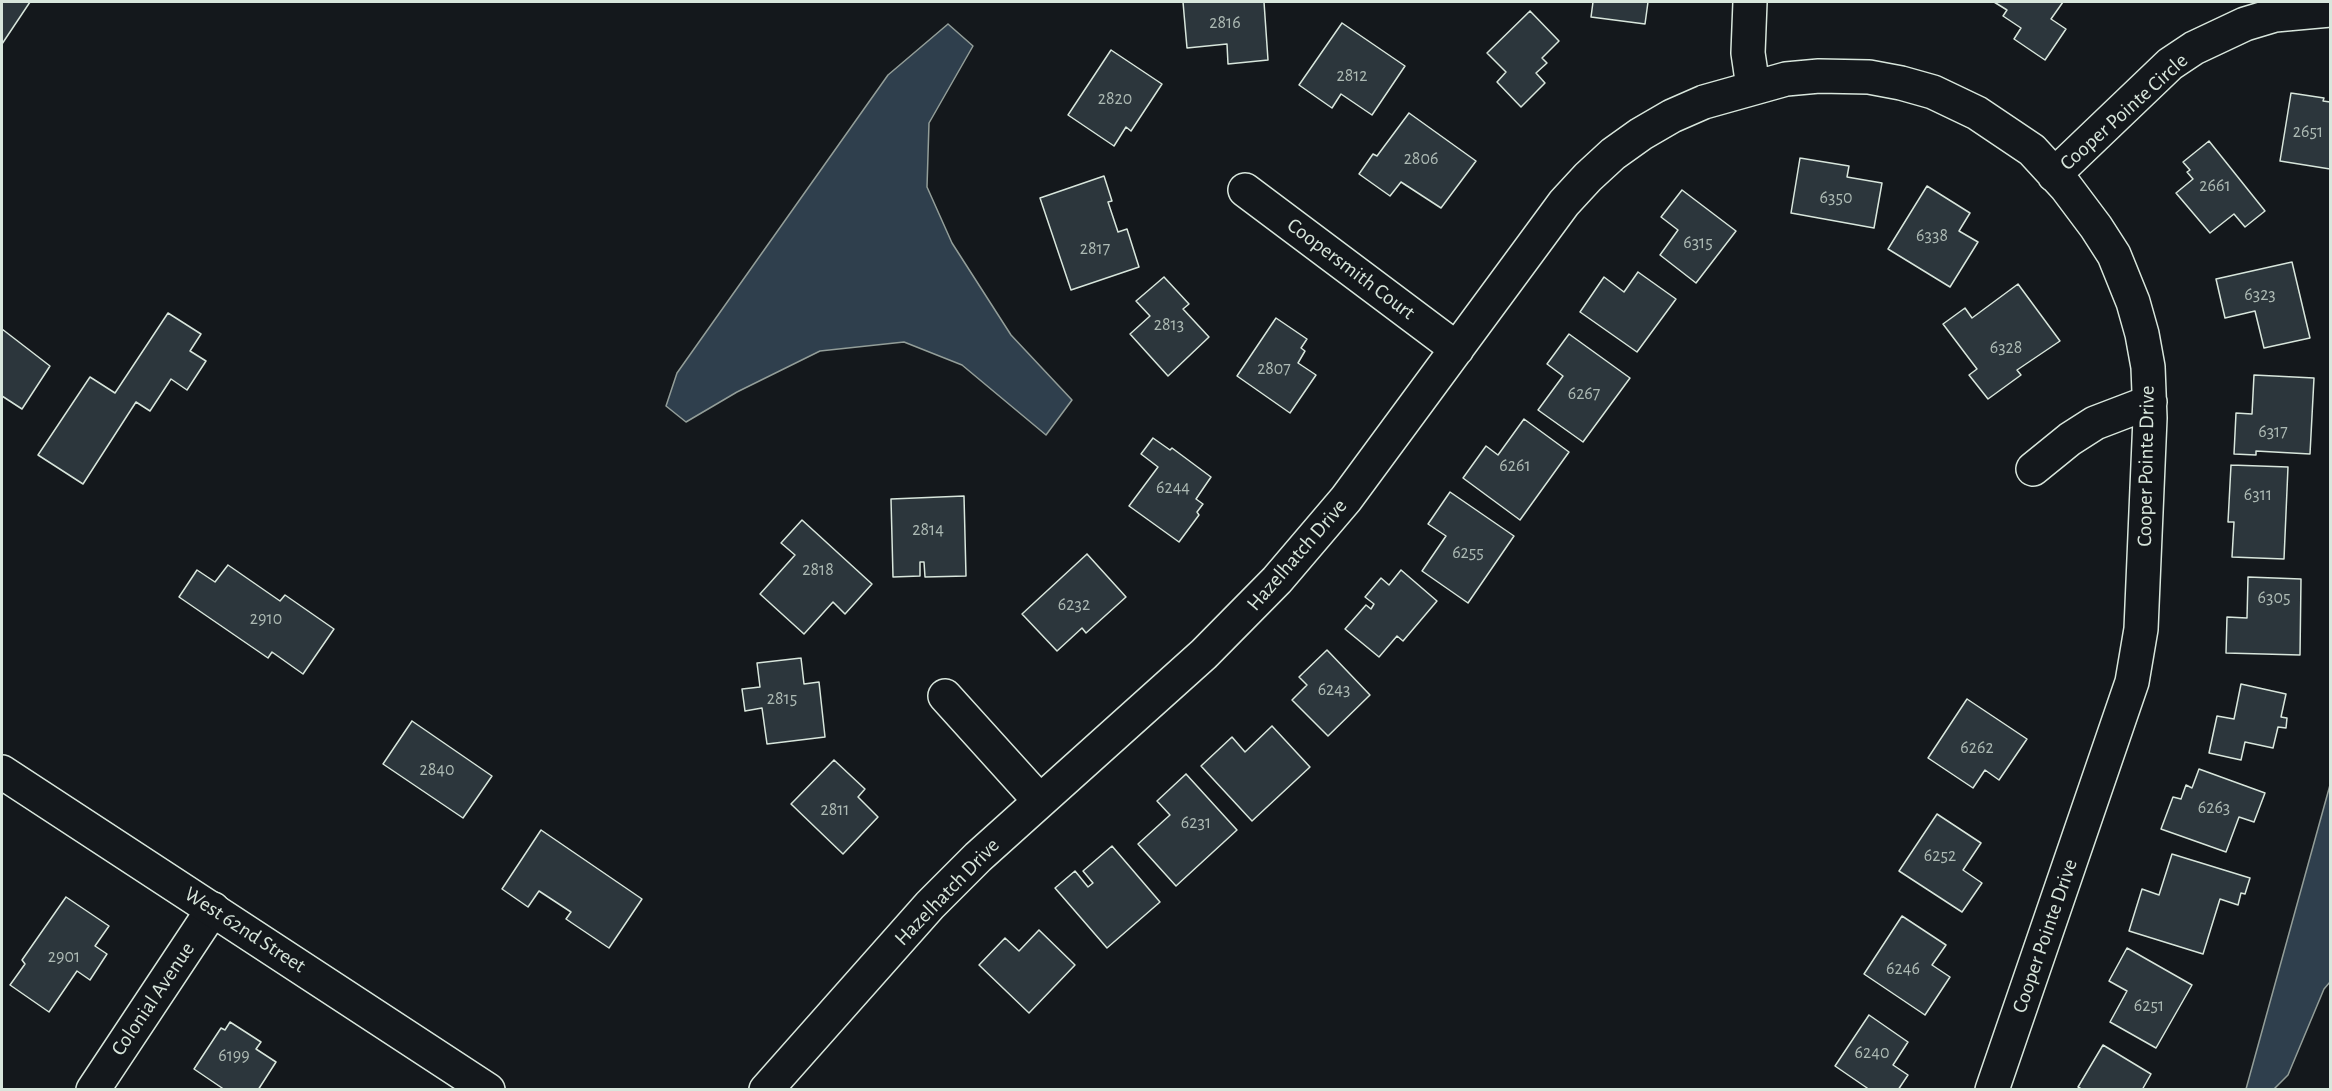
<!DOCTYPE html>
<style>
body{margin:0}
#map{position:relative;width:2332px;height:1091px;overflow:hidden;background:#14181c;font-family:"Alegreya Sans",sans-serif}
canvas{display:block}
.frame{position:absolute;inset:0;border:3px solid #d8e6dc;pointer-events:none}
</style>
<div id="map">
<canvas width="2332" height="1091"></canvas>
<div class="frame"></div>
</div>
<script>
const c = document.querySelector('canvas').getContext('2d');
c.lineJoin = 'round';
function fillPath(path, color) { c.fillStyle = color; c.fill(path, 'evenodd'); }
const shape = rows => new Path2D(rows.map(r => 'M' + r).join(''));
function trace(path, color, width, dash) { c.strokeStyle = color; c.lineWidth = width; c.lineCap = dash ? 'butt' : 'round'; c.setLineDash(dash || []); c.stroke(path); }
function label(font, color, halo, rows, align = 'center') {
  c.font = font + ' "Alegreya Sans",sans-serif'; c.lineWidth = 4.5; c.setLineDash([]); c.textBaseline = 'middle'; c.strokeStyle = halo; c.fillStyle = color; for (const [text, x, y, turn = 0] of rows) {
    c.save(); c.translate(x, y); c.rotate((+turn || 0) * Math.PI / 180); c.textAlign = isNaN(turn) ? turn : align; if (halo) c.strokeText(text, 0, 0); c.fillText(text, 0, 0); c.restore();
  }
}
const water = shape([
 [948,24,973,46,929,123,927,187,952,243,1011,335,1072,400,1046,435,962,365,904,342,820,351,737,392,686,422,666,406,677,373,888,75,948,24],
 [2330,785,2330,982,2324,989,2288,1075,2274,1089,2246,1089,2330,785]
]);
fillPath(water, '#2f3f4d');
trace(water, '#939e99', 1.5);
const building = shape([
 [2,2,30,2,2,44,2,2],
 [1183,2,1264,2,1268,60,1228,64,1227,44,1187,48,1183,2],
 [1593,2,1648,2,1645,24,1591,17,1593,2],
 [1994,2,2063,2,2051,19,2066,29,2045,60,2014,39,2021,28,2003,16,2007,10,1994,2],
 [1530,11,1559,41,1542,58,1547,63,1536,73,1545,83,1521,107,1497,82,1506,72,1487,53,1530,11],
 [1342,23,1405,66,1372,115,1341,94,1332,108,1299,85,1342,23],
 [1111,50,1162,84,1131,131,1126,127,1114,146,1068,115,1111,50],
 [2291,93,2324,98,2323,101,2330,102,2330,169,2280,161,2291,93],
 [1409,113,1476,161,1441,208,1401,182,1390,196,1359,174,1373,154,1377,156,1409,113],
 [2209,141,2265,211,2245,227,2234,214,2210,233,2176,193,2193,179,2187,172,2190,170,2183,162,2209,141],
 [1800,158,1849,166,1847,177,1882,183,1874,228,1791,213,1800,158],
 [1104,176,1112,201,1108,202,1118,232,1127,229,1139,267,1071,290,1040,198,1104,176],
 [1927,186,1970,213,1959,231,1978,242,1950,287,1888,249,1927,186],
 [1682,190,1736,231,1696,283,1660,255,1678,230,1661,217,1682,190],
 [2292,262,2310,338,2264,348,2255,311,2225,318,2216,279,2292,262],
 [1638,272,1676,299,1637,352,1580,312,1604,277,1624,292,1638,272],
 [1164,277,1189,304,1183,309,1209,337,1168,376,1130,334,1150,316,1136,301,1164,277],
 [2018,284,2060,341,2017,370,2021,375,1988,399,1969,375,1977,369,1943,324,1965,308,1972,318,2018,284],
 [168,313,201,334,190,351,206,361,187,390,171,379,150,411,136,402,83,484,38,455,90,377,115,393,168,313],
 [1276,318,1307,339,1301,348,1305,351,1298,363,1316,375,1290,413,1237,376,1276,318],
 [2,329,50,366,22,409,2,396,2,329],
 [1569,334,1630,378,1583,442,1538,410,1563,376,1547,364,1569,334],
 [2254,375,2314,378,2310,454,2256,451,2256,455,2234,454,2236,413,2252,414,2254,375],
 [1524,419,1569,452,1520,520,1463,478,1486,446,1498,455,1524,419],
 [1153,438,1170,450,1172,448,1211,477,1196,499,1203,504,1197,512,1199,515,1179,542,1129,506,1158,467,1141,454,1153,438],
 [2231,465,2288,467,2284,559,2232,557,2234,522,2228,522,2231,465],
 [1450,492,1514,536,1468,603,1422,571,1446,536,1428,524,1450,492],
 [964,496,966,576,925,577,924,562,920,562,920,576,893,577,891,499,964,496],
 [802,520,872,584,845,614,833,602,804,634,760,594,795,555,781,543,802,520],
 [1087,554,1126,597,1086,633,1082,628,1057,651,1022,614,1087,554],
 [228,565,280,601,285,595,334,629,303,674,272,652,268,658,179,597,197,570,215,582,228,565],
 [1401,570,1437,601,1403,641,1397,636,1379,657,1345,629,1366,605,1371,609,1374,604,1365,597,1381,578,1389,585,1401,570],
 [2248,577,2301,579,2300,655,2226,653,2227,617,2247,618,2248,577],
 [1327,650,1370,695,1328,736,1292,700,1307,685,1299,677,1327,650],
 [801,658,804,684,819,682,825,737,767,744,762,708,745,711,742,689,760,687,757,663,801,658],
 [2241,684,2286,694,2281,717,2287,718,2286,728,2278,727,2273,748,2245,742,2241,760,2209,753,2217,716,2234,719,2241,684],
 [1967,699,2027,739,1999,780,1985,770,1973,788,1928,758,1967,699],
 [412,721,492,776,463,818,383,764,412,721],
 [1272,726,1310,767,1252,821,1201,766,1232,737,1245,752,1272,726],
 [834,760,865,789,858,797,878,817,843,854,791,804,834,760],
 [2199,769,2265,793,2254,822,2239,817,2226,852,2161,829,2173,797,2181,799,2186,785,2192,788,2199,769],
 [1186,774,1237,830,1176,886,1138,844,1170,815,1157,801,1186,774],
 [1937,814,1981,843,1963,870,1982,883,1962,912,1899,871,1937,814],
 [541,830,642,899,609,948,566,919,571,912,539,891,528,907,502,889,541,830],
 [1112,846,1160,902,1107,948,1055,888,1075,871,1088,887,1093,883,1083,871,1112,846],
 [2172,854,2250,878,2245,894,2241,893,2238,905,2220,899,2203,954,2129,931,2142,889,2159,895,2172,854],
 [66,897,109,926,95,946,107,954,90,980,77,971,49,1012,10,985,25,964,22,960,66,897],
 [1902,916,1946,945,1932,965,1950,977,1925,1015,1864,974,1902,916],
 [1039,930,1075,965,1029,1013,979,965,1005,938,1019,951,1039,930],
 [2127,948,2192,985,2156,1048,2110,1022,2127,991,2109,981,2127,948],
 [1869,1015,1908,1042,1893,1065,1908,1075,1898,1090,1870,1090,1835,1066,1869,1015],
 [230,1022,261,1042,256,1049,276,1062,258,1090,225,1090,194,1069,221,1028,225,1030,230,1022],
 [2103,1045,2151,1074,2142,1090,2083,1090,2078,1087,2103,1045]
]);
fillPath(building, '#2c363c');
trace(building, '#d8e6dc', 1.5);
const minor = shape([
 [1750,2,1748,53,1753,87],
 [2054,175,2170,64,2194,48,2245,24,2275,15,2330,10],
 [1245,190,1457,349],
 [2033,469,2070,439,2095,423,2150,402],
 [945,696,1039,800],
 [93,1090,213,909],
 [766,1090,930,905,978,857,1204,654,1277,580,1346,499,1564,203,1588,177,1613,154,1641,134,1672,116,1704,102,1786,79,1819,76,1869,77,1901,83,1933,92,1977,113,2032,150,2066,187,2096,227,2114,255,2133,302,2142,334,2148,367,2150,418,2141,629,2132,682,1992,1090]
]);
const tertiary = shape([
 [2,772,488,1090]
]);
trace(minor, '#d8e6dc', 36);
trace(tertiary, '#d8e6dc', 36);
trace(minor, '#14181c', 33);
trace(tertiary, '#14181c', 33);
label('18px', '#adbab4', null, [
 ["2816",1225,23],
 ["2812",1352,76],
 ["2820",1115,99],
 ["2651",2308,132],
 ["2806",1421,159],
 ["2661",2215,186],
 ["6350",1836,198],
 ["6338",1932,236],
 ["6315",1698,243],
 ["2817",1095,249],
 ["6323",2260,295],
 ["2813",1169,325],
 ["6328",2006,348],
 ["2807",1274,369],
 ["6267",1584,394],
 ["6317",2273,432],
 ["6261",1515,466],
 ["6244",1173,488],
 ["6311",2258,495],
 ["2814",928,530],
 ["6255",1468,553],
 ["2818",818,570],
 ["6305",2274,598],
 ["6232",1074,605],
 ["2910",266,619],
 ["6243",1334,690],
 ["2815",782,699],
 ["6262",1977,748],
 ["2840",437,770],
 ["6263",2214,808],
 ["2811",835,810],
 ["6231",1196,823],
 ["6252",1940,856],
 ["2901",64,957],
 ["6246",1903,969],
 ["6251",2149,1006],
 ["6240",1872,1053],
 ["6199",234,1056]
]);
label('21px', '#d8e6dc', '#14181c', [
 ["Cooper Pointe Circle",2124,112,-42],
 ["Coopersmith Court",1351,269,37],
 ["Cooper Pointe Drive",2146,466,-89],
 ["Hazelhatch Drive",1297,555,-49],
 ["Hazelhatch Drive",947,892,-46],
 ["West 62nd Street",245,930,33],
 ["Cooper Pointe Drive",2045,936,-71],
 ["Colonial Avenue",153,999,-56]
]);
</script>
